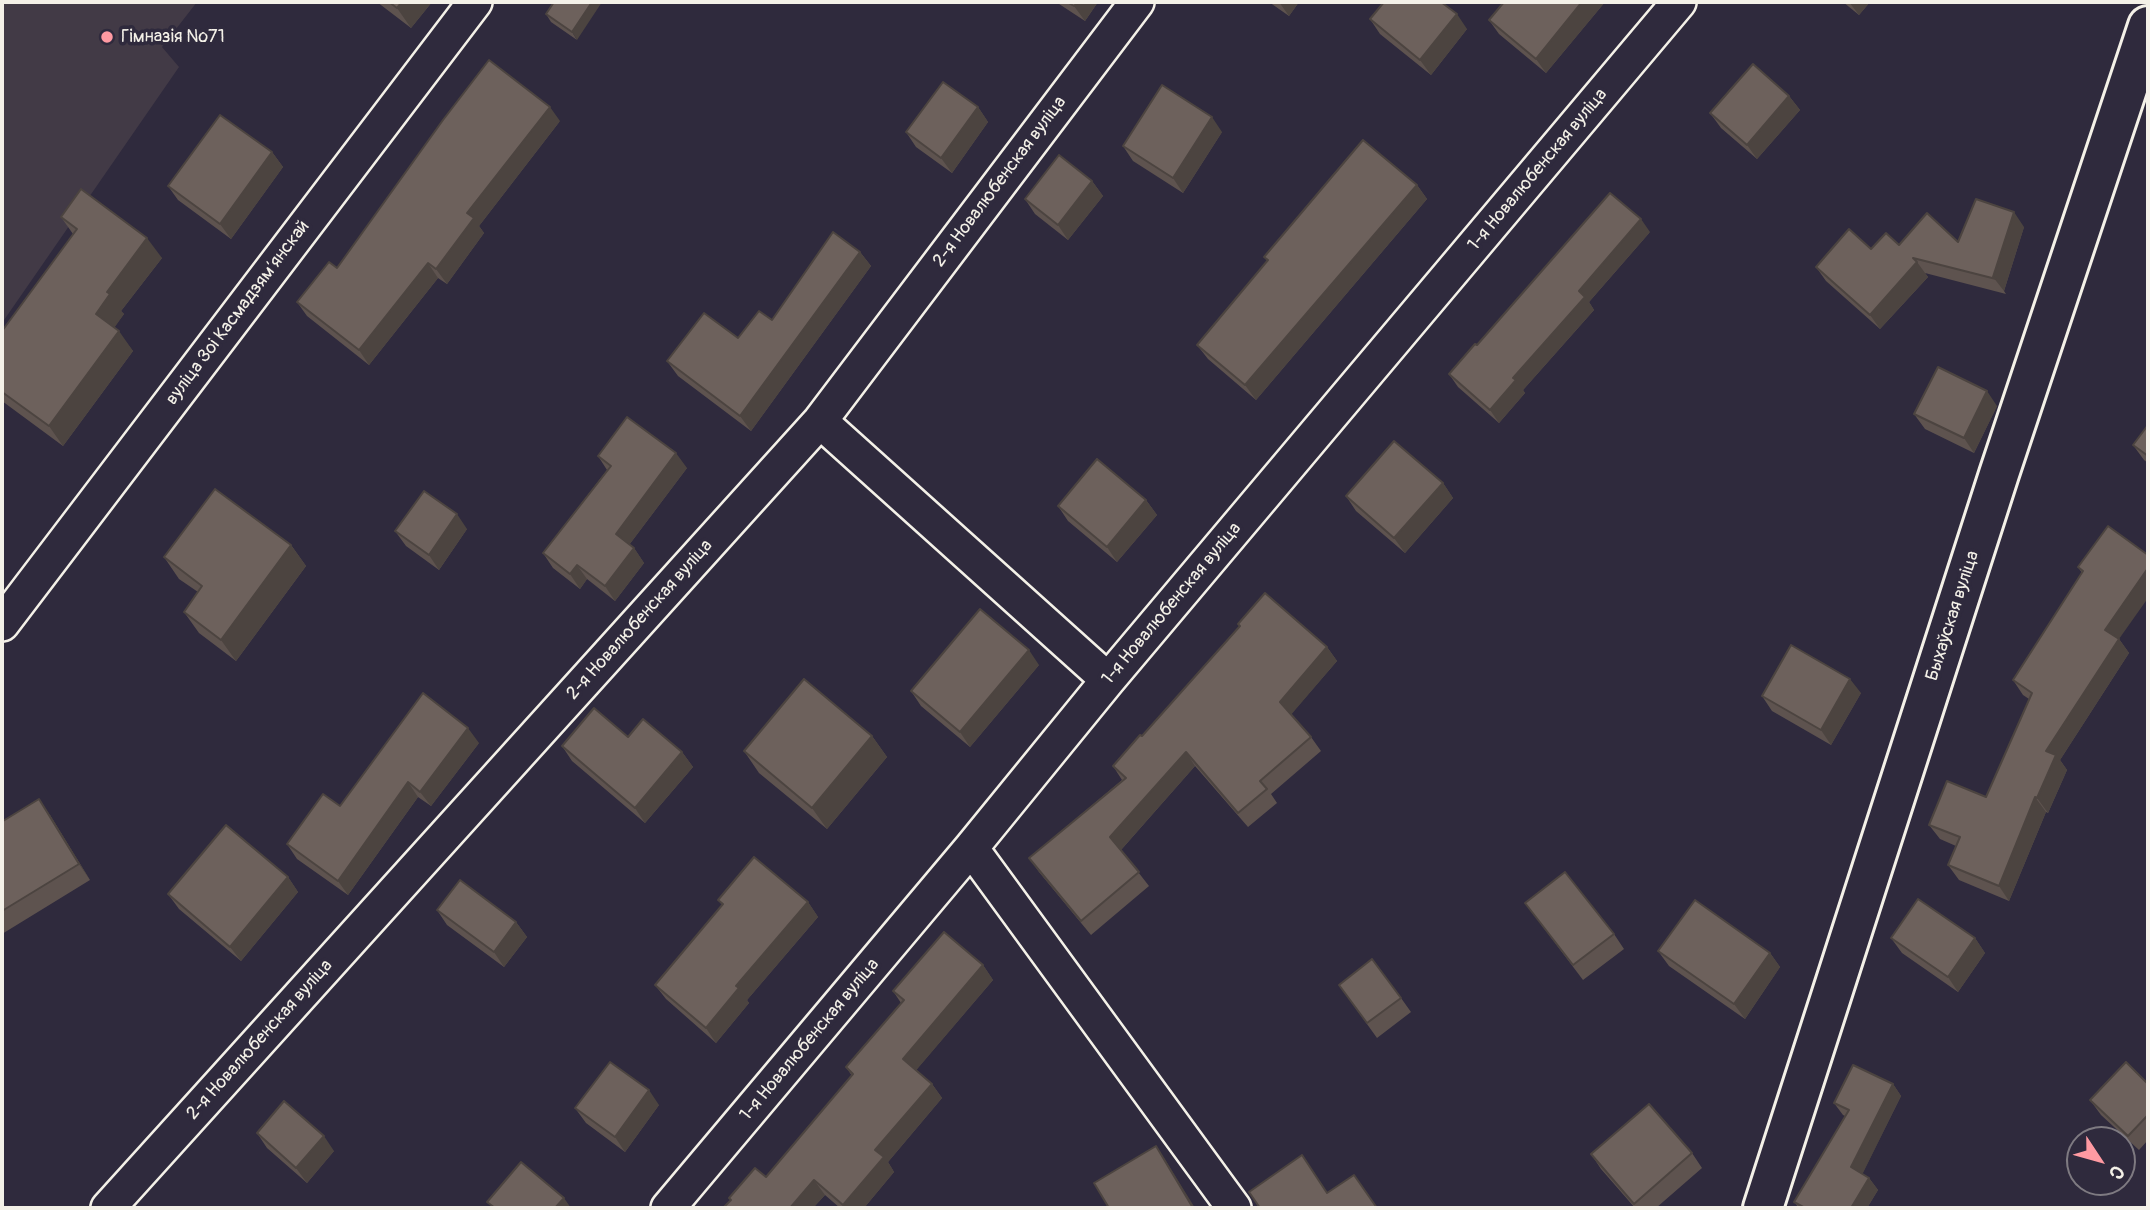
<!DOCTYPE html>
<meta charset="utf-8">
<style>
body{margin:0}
#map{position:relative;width:2150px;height:1210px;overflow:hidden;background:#2f2a3d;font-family:Pangolin,sans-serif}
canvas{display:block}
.frame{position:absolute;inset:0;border:4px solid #f4f1e8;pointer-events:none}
.north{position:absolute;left:2066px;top:1126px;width:70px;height:70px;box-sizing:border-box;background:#2f2a3d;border:2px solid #7e7a81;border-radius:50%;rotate:126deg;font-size:19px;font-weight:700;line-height:28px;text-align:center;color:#f4f1e8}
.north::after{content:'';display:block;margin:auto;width:24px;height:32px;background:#ff9aa2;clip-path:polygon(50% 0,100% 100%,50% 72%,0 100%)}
</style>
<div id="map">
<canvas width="2150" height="1210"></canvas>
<div class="frame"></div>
<div class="north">С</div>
</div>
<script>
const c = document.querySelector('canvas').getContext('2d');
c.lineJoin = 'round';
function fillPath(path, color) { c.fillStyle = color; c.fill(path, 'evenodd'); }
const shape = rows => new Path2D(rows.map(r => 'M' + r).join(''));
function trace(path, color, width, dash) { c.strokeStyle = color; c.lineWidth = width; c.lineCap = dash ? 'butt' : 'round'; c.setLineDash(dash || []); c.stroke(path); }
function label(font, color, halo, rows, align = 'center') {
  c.font = font + ' Pangolin,sans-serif'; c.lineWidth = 7; c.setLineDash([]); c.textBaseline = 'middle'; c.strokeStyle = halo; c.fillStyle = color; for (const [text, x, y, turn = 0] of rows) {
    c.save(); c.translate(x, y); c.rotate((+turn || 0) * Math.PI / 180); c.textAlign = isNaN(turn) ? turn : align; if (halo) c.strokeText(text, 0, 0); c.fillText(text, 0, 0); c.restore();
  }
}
fillPath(shape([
 [2,2,197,2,162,47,179,67,2,323]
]), '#423a46');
const street = shape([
 [820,421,1108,680],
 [2,624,475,2],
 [971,848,1234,1208],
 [108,1208,820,421,1137,2],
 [668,1208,971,848,1108,680,1679,2]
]);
const secondary = shape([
 [1763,1208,1999,474,2148,26]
]);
trace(street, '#f4f1e8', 38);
trace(secondary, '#f4f1e8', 44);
trace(street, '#2f2a3d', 33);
trace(secondary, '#2f2a3d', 38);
fillPath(shape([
 [377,2,432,2,411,28],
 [554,2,577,40,551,22,546,14],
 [1056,2,1098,2,1085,21],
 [1269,2,1299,2,1289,16],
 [1504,2,1605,2,1546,73,1499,34,1489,20],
 [1843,2,1870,2,1859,15],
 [1370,19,1467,29,1431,75,1380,34],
 [1789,96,1800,110,1757,159,1721,128,1710,113],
 [978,107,988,122,952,173,916,147,906,132],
 [560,121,479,226,484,233,447,284,438,278,369,365,307,316,297,302,337,268],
 [1222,132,1183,193,1133,161,1123,146],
 [272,152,283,167,231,239,178,200,168,186],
 [1092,181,1103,196,1068,240,1035,214,1025,199],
 [1417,185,1427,199,1256,400,1208,359,1197,345,1267,261,1264,257],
 [61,217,162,258,121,311,124,314,114,327,133,351,63,446,2,401,2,331,73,234],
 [2024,227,2004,291,2006,294,1925,273,1928,277,1880,329,1826,281,1816,267,1871,249,1899,245,1958,242],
 [1650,232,1589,302,1594,310,1523,390,1525,393,1499,423,1458,387,1449,374,1477,345],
 [860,252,871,266,751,431,678,376,667,361,738,338,772,320],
 [1997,406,1974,453,1925,429,1914,414],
 [2148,425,2148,463,2144,460,2133,445],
 [598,456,687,468,629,545,634,548,644,563,615,601,587,579,580,589,553,568,543,553,607,470],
 [1443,483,1453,498,1405,553,1356,511,1346,496],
 [1146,500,1157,515,1117,562,1068,521,1058,506],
 [2108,526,2119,639,2129,653,2060,760,2067,770,2048,813,2046,812,2009,901,1959,880,1948,865,1956,846,1940,839,1929,825,1986,797,2029,699,2023,695,2013,680,2082,573,2078,567],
 [467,529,439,570,406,546,395,531],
 [291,545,306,566,236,661,199,633,184,612,198,592,179,579,164,557],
 [1327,647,1337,661,1291,714,1311,737,1321,751,1271,794,1277,803,1248,827,1195,766,1121,850,1149,886,1091,935,1039,872,1029,858,1122,780,1113,766,1142,736],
 [1039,665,970,747,921,706,911,691],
 [1861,693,1831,745,1772,711,1762,696],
 [872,736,887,757,827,829,759,773,744,751],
 [628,737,682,752,693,767,645,823,572,761,562,746],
 [479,743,431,806,418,797,348,895,297,859,287,844,340,806],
 [50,815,90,880,2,934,2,816,4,821],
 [288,877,298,892,241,961,179,909,168,894],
 [718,900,808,902,818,917,747,1000,749,1003,716,1043,666,999,655,985,722,905],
 [1525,903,1614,934,1624,949,1583,980],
 [437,910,516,922,527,937,504,967,447,925],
 [1891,938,1975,938,1985,953,1958,992,1902,953],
 [1658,951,1770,953,1780,967,1745,1019,1669,966],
 [983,965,993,980,916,1070,932,1084,942,1098,888,1162,894,1172,864,1208,840,1208,825,1195,813,1208,723,1208,766,1177,852,1076,846,1067,901,1003,893,991],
 [1339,985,1401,998,1411,1012,1377,1038],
 [1893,1084,1901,1096,1862,1174,1869,1178,1878,1190,1867,1208,1799,1208,1794,1202,1845,1116,1843,1115,1834,1103],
 [2148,1084,2148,1140,2139,1150,2101,1115,2090,1100],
 [659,1105,625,1152,586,1123,575,1108],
 [257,1133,334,1151,307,1183,267,1148],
 [1692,1153,1702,1168,1656,1208,1635,1208,1601,1169,1591,1154]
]), '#5e534f');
fillPath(shape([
 [402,2,432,2,411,28,397,8],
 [592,2,602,2,577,40,572,32],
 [1078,2,1098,2,1085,21,1074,6],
 [1279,2,1299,2,1289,16],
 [1582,2,1605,2,1546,73,1536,59],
 [1849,2,1870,2,1859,15],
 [1457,14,1467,29,1431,75,1420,60],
 [1789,96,1800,110,1757,159,1747,145],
 [550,107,560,121,479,226,484,233,447,284,436,269,467,213],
 [978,107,988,122,952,173,941,158],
 [1212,117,1222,132,1183,193,1173,178],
 [272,152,283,167,231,239,220,224],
 [1092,181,1103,196,1068,240,1058,225],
 [1417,185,1427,199,1256,400,1245,385],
 [2014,212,2024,227,2004,291,1993,277],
 [1641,219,1650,232,1589,302,1594,310,1523,390,1525,393,1499,423,1490,410,1579,291],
 [147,238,162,258,121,311,124,314,110,334,96,314,107,292],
 [860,252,871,266,751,431,740,416],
 [1917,262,1928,277,1880,329,1870,315],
 [428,263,438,278,369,365,359,350],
 [119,331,133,351,63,446,49,426],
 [1987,391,1997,406,1974,453,1964,438],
 [676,453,687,468,626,549,616,534],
 [1443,483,1453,498,1405,553,1394,538],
 [1146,500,1157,515,1117,562,1107,547],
 [457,514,467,529,439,570,429,555],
 [291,545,306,566,236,661,221,640],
 [634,548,644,563,615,601,605,586],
 [577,565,587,579,580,589,570,574],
 [2148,568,2148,598,2119,639,2129,653,2060,760,2067,770,2048,813,2037,798,2046,751,2105,630],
 [1327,647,1337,661,1290,716,1280,702],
 [1029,650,1039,665,970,747,960,732],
 [1850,679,1861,693,1831,745,1821,730],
 [468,728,479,743,431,806,420,792],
 [872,736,887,757,827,829,812,808],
 [682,752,693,767,645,823,635,808],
 [1186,752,1195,766,1120,851,1110,837],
 [408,782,418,797,348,895,338,881],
 [2035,797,2046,812,2009,901,1999,886],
 [39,799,50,815,90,880,79,864],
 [288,877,298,892,241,961,230,947],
 [808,902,818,917,747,1000,749,1003,716,1043,706,1028,736,986],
 [516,922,527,937,504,967,494,952],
 [1975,938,1985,953,1958,992,1948,977],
 [1770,953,1780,967,1745,1019,1734,1004],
 [983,965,993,980,913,1074,903,1059],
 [932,1084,942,1098,888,1162,894,1172,864,1208,845,1208,843,1205,875,1150],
 [1893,1084,1901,1096,1860,1179,1851,1167],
 [649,1090,659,1105,625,1152,615,1137],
 [324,1136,334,1151,307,1183,296,1168],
 [1156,1146,1166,1161,1195,1208,1193,1208],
 [1869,1178,1878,1190,1867,1208,1851,1208],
 [814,1180,825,1195,813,1208,790,1208],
 [564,1198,571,1208,555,1208]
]), '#4c4440');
const building = shape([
 [389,2,402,2,397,8,389,2],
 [554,2,592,2,572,32,546,14,554,2],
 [1067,2,1078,2,1074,6,1067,2],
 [1384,2,1441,2,1457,14,1420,60,1370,19,1384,2],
 [1504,2,1582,2,1536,59,1489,20,1504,2],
 [489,60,550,107,467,213,474,218,436,269,428,263,359,350,297,302,329,262,337,268,443,120,489,60],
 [1753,64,1789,96,1747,145,1710,113,1753,64],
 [943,82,978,107,941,158,906,132,943,82],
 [1162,85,1212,117,1173,178,1123,146,1162,85],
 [220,115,272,152,220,224,168,186,220,115],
 [1363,140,1417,185,1245,385,1197,345,1268,260,1264,257,1363,140],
 [1059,155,1092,181,1058,225,1025,199,1059,155],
 [81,189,147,238,107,292,110,294,96,314,119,331,49,426,2,392,2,331,77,229,61,217,81,189],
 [1610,193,1641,219,1579,291,1585,297,1513,378,1516,380,1490,410,1449,374,1475,344,1477,345,1610,193],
 [1976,199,2014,212,1993,277,1996,279,1913,258,1917,262,1870,315,1816,267,1849,229,1871,249,1886,233,1899,245,1927,213,1958,242,1976,199],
 [833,232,860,252,740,416,667,361,704,313,738,338,759,311,772,320,833,232],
 [1938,367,1987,391,1964,438,1914,414,1938,367],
 [627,417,676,453,616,534,634,548,605,586,577,565,570,574,543,553,611,466,598,456,627,417],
 [2148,425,2148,456,2133,445,2148,425],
 [1394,441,1443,483,1394,538,1346,496,1394,441],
 [1097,459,1146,500,1107,547,1058,506,1097,459],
 [215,489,291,545,221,640,184,612,202,586,164,557,215,489],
 [424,491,457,514,429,555,395,531,424,491],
 [2108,526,2148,555,2148,568,2105,630,2119,639,2046,751,2056,755,2037,798,2035,797,1999,886,1948,865,1960,837,1929,825,1947,781,1986,797,2032,693,2013,680,2083,571,2078,567,2108,526],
 [1265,593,1327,647,1280,702,1311,737,1260,781,1267,789,1238,813,1186,752,1110,837,1139,872,1081,921,1029,858,1126,778,1113,766,1140,735,1142,736,1240,626,1238,624,1265,593],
 [980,609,1029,650,960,732,911,691,980,609],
 [1791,645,1850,679,1821,730,1762,696,1791,645],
 [804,679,872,736,812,808,744,751,804,679],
 [423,693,468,728,420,792,408,782,338,881,287,844,323,794,340,806,423,693],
 [594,708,628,737,643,719,682,752,635,808,562,746,594,708],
 [39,799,79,864,2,911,2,819,3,821,39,799],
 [226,825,288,877,230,947,168,894,226,825],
 [754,857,808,902,736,986,739,988,706,1028,655,985,723,904,718,900,754,857],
 [1565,872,1614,934,1573,965,1525,903,1565,872],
 [460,880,516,922,494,952,437,910,460,880],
 [1918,899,1975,938,1948,977,1891,938,1918,899],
 [1695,900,1770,953,1734,1004,1658,951,1695,900],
 [944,932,983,965,903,1059,932,1084,875,1150,884,1157,843,1205,814,1180,790,1208,723,1208,731,1200,729,1198,755,1168,766,1177,853,1074,846,1067,904,1000,893,991,944,932],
 [1372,959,1401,998,1367,1023,1339,985,1372,959],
 [610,1062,649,1090,615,1137,575,1108,610,1062],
 [2126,1062,2148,1084,2148,1115,2128,1136,2090,1100,2126,1062],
 [1853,1065,1893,1084,1851,1167,1869,1178,1851,1208,1805,1208,1794,1202,1849,1110,1834,1103,1853,1065],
 [284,1101,324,1136,296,1168,257,1133,284,1101],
 [1649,1104,1692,1153,1634,1204,1591,1154,1649,1104],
 [1156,1146,1193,1208,1109,1208,1094,1183,1156,1146],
 [1302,1155,1327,1193,1354,1175,1377,1208,1260,1208,1249,1192,1302,1155],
 [521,1162,564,1198,555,1208,495,1208,487,1202,521,1162]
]);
fillPath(building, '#6d615c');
trace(building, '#4c4440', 2);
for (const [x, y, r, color] of [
 [107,37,7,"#ff9aa2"]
]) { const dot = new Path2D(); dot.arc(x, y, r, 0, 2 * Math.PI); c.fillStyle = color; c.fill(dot); trace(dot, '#2f2a3d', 2.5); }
label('18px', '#f4f1e8', '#2f2a3d', [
 ["Гімназія №71",121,37]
], 'left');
label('18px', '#f4f1e8', '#2f2a3d', [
 ["1-я Новалюбенская вуліца",1538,170,-50],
 ["2-я Новалюбенская вуліца",1000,182,-53],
 ["вуліца Зоі Касмадзямʼянскай",238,313,-53],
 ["1-я Новалюбенская вуліца",1172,604,-50],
 ["Быхаўская вуліца",1953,616,-72],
 ["2-я Новалюбенская вуліца",640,620,-48],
 ["2-я Новалюбенская вуліца",260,1040,-48],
 ["1-я Новалюбенская вуліца",810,1040,-50]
]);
</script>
